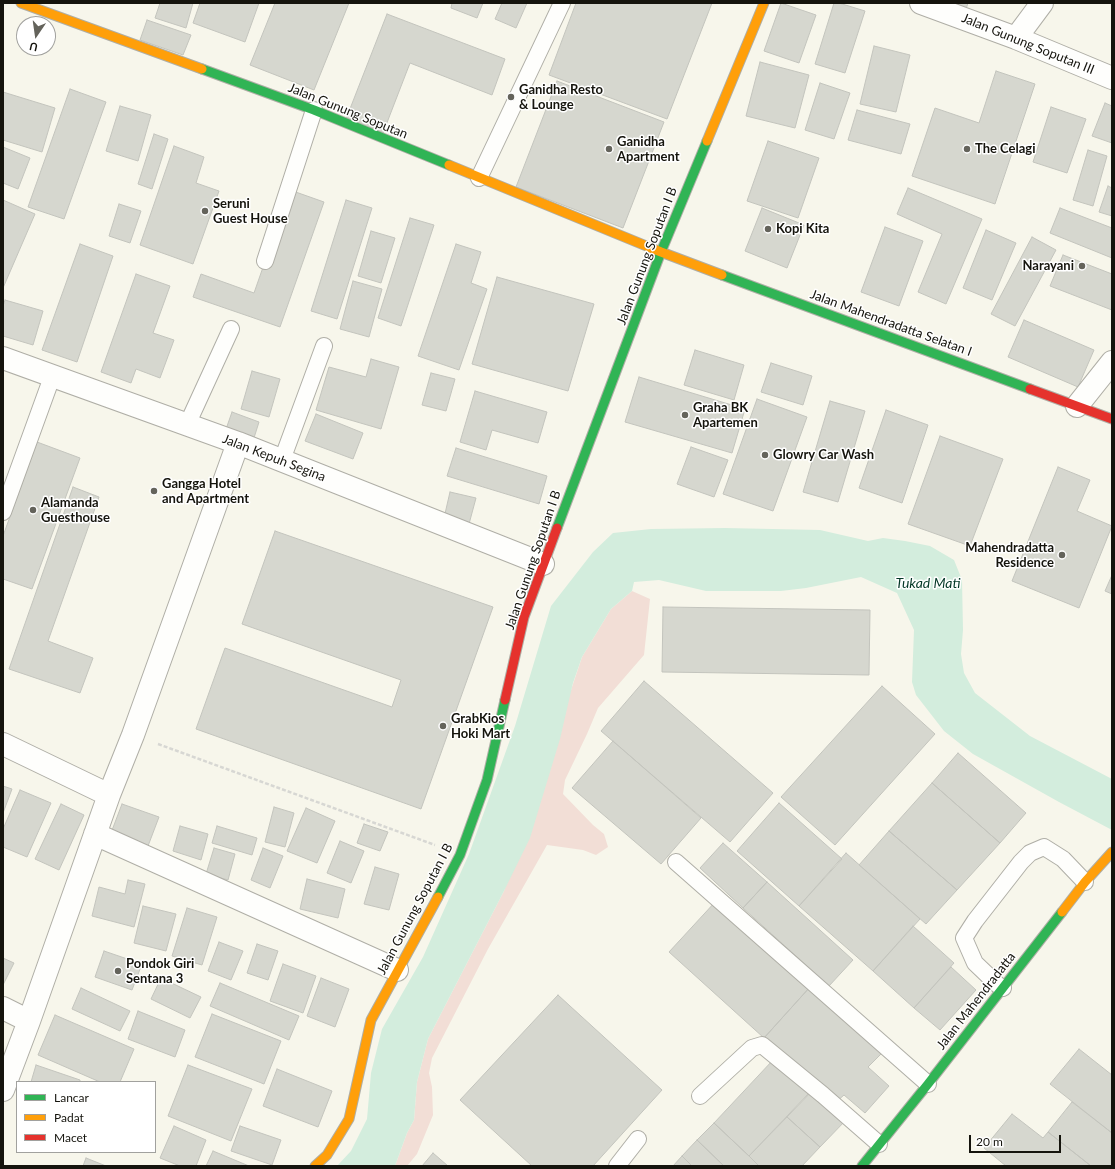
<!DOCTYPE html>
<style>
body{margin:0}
#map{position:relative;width:1115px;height:1169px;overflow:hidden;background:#f7f6eb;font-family:Lato,sans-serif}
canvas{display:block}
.frame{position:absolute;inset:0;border:4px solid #15140d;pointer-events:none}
.legend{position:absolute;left:16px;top:1081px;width:140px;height:72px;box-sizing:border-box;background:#fff;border:1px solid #a1a19e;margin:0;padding:5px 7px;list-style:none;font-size:12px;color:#15140d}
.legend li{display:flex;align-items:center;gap:8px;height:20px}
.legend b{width:20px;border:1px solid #a1a19e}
.north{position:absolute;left:16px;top:16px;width:40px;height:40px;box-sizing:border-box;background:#fff;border:1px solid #a1a19e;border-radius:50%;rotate:193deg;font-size:11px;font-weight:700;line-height:16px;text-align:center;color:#15140d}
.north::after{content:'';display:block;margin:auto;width:14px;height:18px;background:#64635b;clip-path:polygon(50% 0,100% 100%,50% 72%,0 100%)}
.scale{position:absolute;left:969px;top:1135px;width:92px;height:18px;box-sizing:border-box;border:2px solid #15140d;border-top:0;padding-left:5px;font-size:12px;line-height:14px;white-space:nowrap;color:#15140d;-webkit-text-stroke:3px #fff;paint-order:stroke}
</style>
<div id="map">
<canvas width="1115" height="1169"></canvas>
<div class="frame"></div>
<ul class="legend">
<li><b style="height:5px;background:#30b455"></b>Lancar</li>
<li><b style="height:5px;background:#ff9f0a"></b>Padat</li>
<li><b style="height:5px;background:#e5322d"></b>Macet</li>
</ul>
<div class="north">U</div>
<div class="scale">20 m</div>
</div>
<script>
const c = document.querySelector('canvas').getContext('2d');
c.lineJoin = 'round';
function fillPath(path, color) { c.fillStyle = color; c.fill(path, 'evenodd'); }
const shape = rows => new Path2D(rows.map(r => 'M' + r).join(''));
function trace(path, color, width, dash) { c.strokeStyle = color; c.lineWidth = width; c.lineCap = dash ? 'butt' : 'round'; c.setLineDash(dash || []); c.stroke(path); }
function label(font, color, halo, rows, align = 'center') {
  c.font = font + ' Lato,sans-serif'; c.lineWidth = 3; c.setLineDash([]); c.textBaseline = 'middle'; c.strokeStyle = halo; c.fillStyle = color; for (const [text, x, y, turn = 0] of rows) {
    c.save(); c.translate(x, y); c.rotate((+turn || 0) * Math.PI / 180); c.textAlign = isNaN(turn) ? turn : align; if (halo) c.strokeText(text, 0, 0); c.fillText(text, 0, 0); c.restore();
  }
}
fillPath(shape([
 [632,591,650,599,644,655,598,708,587,734,565,780,563,794,593,825,604,834,608,847,596,855,583,850,547,845,488,949,432,1058,429,1073,432,1087,433,1115,417,1154,407,1166,395,1166,407,1133,414,1120,417,1082,428,1039,504,891,582,657,611,609]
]), '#f2ded6');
fillPath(shape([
 [725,528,820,530,868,541,883,538,905,541,930,546,954,560,962,580,963,630,961,654,964,673,975,693,1030,736,1112,779,1112,830,1059,802,973,754,944,731,916,695,912,682,914,630,897,593,861,577,806,588,781,591,706,591,659,580,634,582,632,591,611,609,582,657,573,683,560,739,530,838,504,891,428,1039,417,1082,414,1120,407,1133,395,1166,337,1166,351,1151,367,1119,371,1073,382,1029,423,957,469,854,515,726,551,606,593,552,613,533,651,529]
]), '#d3eddd');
const building = shape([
 [160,3,193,3,186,28,155,18,160,3],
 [200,3,259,3,245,42,193,23,200,3],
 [275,3,349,3,314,90,250,65,275,3],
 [452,3,483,3,477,18,451,8,452,3],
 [502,3,527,3,516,28,495,19,502,3],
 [576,3,712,3,667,119,549,75,576,3],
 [781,3,816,15,799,63,764,51,781,3],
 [834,3,839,3,865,11,845,73,815,64,834,3],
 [947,3,968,3,966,9,947,3],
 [387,14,505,59,492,95,410,63,383,133,346,119,387,14],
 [147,20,191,35,183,55,140,40,147,20],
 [874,46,910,55,896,112,860,104,874,46],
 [760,62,809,75,795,128,746,116,760,62],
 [996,71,1035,84,995,204,912,176,935,108,979,123,996,71],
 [557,81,664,122,623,228,516,187,557,81],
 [820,83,850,93,834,139,805,130,820,83],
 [70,89,106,102,64,219,28,207,70,89],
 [3,92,55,108,42,152,3,140,3,92],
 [1105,103,1112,106,1112,143,1092,136,1105,103],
 [120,106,151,115,138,161,106,151,120,106],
 [1051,107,1086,119,1067,173,1033,162,1051,107],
 [857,110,910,124,901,154,848,140,857,110],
 [154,134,168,139,152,189,138,184,154,134],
 [768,141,819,158,798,218,747,201,768,141],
 [174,146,204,157,196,183,219,191,193,264,140,245,174,146],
 [3,147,30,158,18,189,3,183,3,147],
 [1088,150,1107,156,1093,206,1073,200,1088,150],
 [1108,186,1112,188,1112,216,1099,212,1108,186],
 [908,188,982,219,946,304,918,292,942,234,897,214,908,188],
 [290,190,324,202,280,327,193,297,201,274,254,293,290,190],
 [3,200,35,214,3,288,3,200],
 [346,200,372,208,337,319,311,311,346,200],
 [119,204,141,211,130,243,109,236,119,204],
 [762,208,804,225,787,268,745,251,762,208],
 [1060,208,1112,228,1112,258,1050,233,1060,208],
 [410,218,434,225,401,326,378,318,410,218],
 [885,227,923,241,899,306,861,292,885,227],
 [986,230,1016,243,992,300,963,288,986,230],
 [371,231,395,238,381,283,358,276,371,231],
 [1032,237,1056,250,1015,326,991,314,1032,237],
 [80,244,113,256,77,362,42,350,80,244],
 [456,244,481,252,471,283,487,289,459,370,418,356,456,244],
 [1063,255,1112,274,1112,310,1050,286,1063,255],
 [136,274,170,286,153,333,174,340,160,378,136,369,131,383,101,372,136,274],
 [497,277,594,304,568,391,472,364,497,277],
 [353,281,382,289,369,337,340,329,353,281],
 [5,300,43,311,33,345,3,336,3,306,5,300],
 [1024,320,1094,350,1078,387,1008,357,1024,320],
 [695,350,744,365,734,400,684,385,695,350],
 [371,359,399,367,381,429,316,410,329,367,366,377,371,359],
 [771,363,812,376,803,405,761,392,771,363],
 [252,371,280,379,269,417,241,409,252,371],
 [431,373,455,379,446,411,422,405,431,373],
 [639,377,745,409,732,453,625,422,639,377],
 [475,391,547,412,538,443,492,430,486,450,460,442,475,391],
 [757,399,807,417,773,511,723,494,757,399],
 [830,401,865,411,838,502,803,492,830,401],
 [886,410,928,425,902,503,859,488,886,410],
 [232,412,259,422,253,441,225,432,232,412],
 [316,414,363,433,353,459,305,441,316,414],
 [940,436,1003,459,970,546,908,524,940,436],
 [37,442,80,458,32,589,3,579,3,536,37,442],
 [691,447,728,460,714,497,677,484,691,447],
 [456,448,547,476,539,504,447,476,456,448],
 [1058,467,1090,480,1077,511,1112,526,1079,608,1012,581,1058,467],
 [73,487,99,497,48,641,93,658,80,693,9,669,73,487],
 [450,492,476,498,469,524,444,518,450,492],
 [275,531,493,607,421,809,196,729,225,648,392,707,401,680,242,624,275,531],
 [1112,575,1112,594,1105,591,1112,575],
 [663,607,870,610,869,675,662,672,663,607],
 [644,681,773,793,730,842,601,731,644,681],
 [882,686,935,734,835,845,781,797,882,686],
 [613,741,701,818,661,864,572,788,613,741],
 [958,753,1026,813,1000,843,932,783,958,753],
 [932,783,1000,843,957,890,889,831,932,783],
 [3,786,12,789,3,813,3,786],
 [20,790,51,803,27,857,3,847,3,829,20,790],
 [779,803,842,859,799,906,737,851,779,803],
 [61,804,84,815,59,870,35,859,61,804],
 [122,804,159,817,148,846,111,833,122,804],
 [274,807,294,813,285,847,265,842,274,807],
 [306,808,335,821,317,863,287,851,306,808],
 [364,824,388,832,380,851,357,843,364,824],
 [180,826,208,834,201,860,173,851,180,826],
 [217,826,257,838,252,855,212,843,217,826],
 [889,831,957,890,926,924,859,865,889,831],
 [340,841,364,851,351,883,327,873,340,841],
 [723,843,767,882,743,908,700,868,723,843],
 [214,848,235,854,228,880,206,874,214,848],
 [263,848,283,856,270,888,251,880,263,848],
 [846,853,920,919,873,971,799,906,846,853],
 [375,867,399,874,389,910,364,904,375,867],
 [307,879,345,889,338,918,300,909,307,879],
 [128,880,145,884,134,927,92,916,99,887,125,894,128,880],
 [767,882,853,960,829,986,743,908,767,882],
 [716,901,810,987,764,1038,669,952,716,901],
 [143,906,176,914,166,951,134,943,143,906],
 [187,908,217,917,202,965,172,956,187,908],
 [913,926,954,963,914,1008,873,971,913,926],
 [219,942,243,951,231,980,208,971,219,942],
 [257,944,278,951,268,980,247,973,257,944],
 [104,951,142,964,132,990,95,977,104,951],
 [3,958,14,963,3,985,3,958],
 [283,964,316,976,303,1013,270,1001,283,964],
 [951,967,976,990,940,1030,914,1008,951,967],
 [161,978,201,997,190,1018,151,999,161,978],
 [321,978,349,989,335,1027,307,1016,321,978],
 [220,983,299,1016,289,1040,210,1006,220,983],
 [810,987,883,1052,868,1067,889,1086,865,1113,844,1095,836,1102,764,1038,810,987],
 [81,988,130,1011,120,1031,72,1009,81,988],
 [558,995,662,1090,593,1166,532,1166,460,1100,558,995],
 [138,1011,185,1030,175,1057,128,1039,138,1011],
 [212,1014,281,1041,264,1084,195,1057,212,1014],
 [55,1015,134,1049,120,1082,100,1082,38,1055,55,1015],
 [1079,1049,1112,1075,1112,1133,1050,1084,1079,1049],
 [773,1060,809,1093,749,1156,714,1123,773,1060],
 [36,1065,80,1080,80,1082,31,1082,36,1065],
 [188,1065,252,1089,231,1141,168,1116,188,1065],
 [277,1069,332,1091,318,1127,263,1106,277,1069],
 [813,1090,846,1120,820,1147,787,1117,813,1090],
 [1072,1102,1112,1133,1112,1166,1091,1166,1048,1132,1072,1102],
 [1012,1114,1043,1138,1048,1132,1091,1166,1006,1166,984,1148,1012,1114],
 [787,1117,820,1147,802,1166,759,1166,749,1156,787,1117],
 [714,1123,749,1156,759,1166,724,1166,697,1140,714,1123],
 [174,1126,206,1140,196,1166,180,1166,160,1158,174,1126],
 [240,1126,281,1140,272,1165,231,1151,240,1126],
 [697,1140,724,1166,692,1166,682,1156,697,1140],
 [213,1151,249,1166,206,1166,213,1151],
 [433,1153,448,1166,422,1166,433,1153],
 [682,1156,692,1166,673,1166,682,1156],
 [86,1158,106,1166,83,1166,86,1158]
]);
fillPath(building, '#d6d7cf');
trace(building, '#c3c4bd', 1);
const lane = shape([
 [479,178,562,3],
 [265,261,314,110],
 [187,425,231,329],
 [282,460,324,346],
 [3,512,52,377],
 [676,862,928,1084],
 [1003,988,998,985,975,963,964,938,975,921,1021,862,1030,853,1044,847,1063,859,1085,882],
 [700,1096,752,1048,762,1045,823,1095,879,1144],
 [617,1166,638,1139]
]);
const street = shape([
 [921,3,1016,38,1112,78],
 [1016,38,1042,3],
 [3,358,238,443,543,564],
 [1077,406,1112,362],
 [3,744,109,795],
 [95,834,397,970],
 [3,1008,29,1021],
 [3,1090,29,1021,109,795,133,735,238,443]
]);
const fast = shape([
 [202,69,314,110,449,165],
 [722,275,1030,389],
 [557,528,661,252,707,141],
 [438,897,460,855,487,780,505,700],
 [862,1166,928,1084,1062,912]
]);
const slow = shape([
 [21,3,202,69],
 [707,141,764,3],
 [449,165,661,252,722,275],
 [1062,912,1085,882,1112,852],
 [315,1166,327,1155,349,1119,371,1020,438,897]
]);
const jam = shape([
 [1030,389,1112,419],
 [505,700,524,617,557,528]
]);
trace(lane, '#afaea6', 18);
trace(street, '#afaea6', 24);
trace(fast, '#afaea6', 11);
trace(slow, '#afaea6', 11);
trace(jam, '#afaea6', 11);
trace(shape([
 [158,744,435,845]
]), '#d7d7d3', 2.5, [4, 2]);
trace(lane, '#fefefc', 16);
trace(street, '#fefefc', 22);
trace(fast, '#30b455', 9);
trace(slow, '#ff9f0a', 9);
trace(jam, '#e5322d', 9);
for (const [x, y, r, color] of [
 [511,97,4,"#64635b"],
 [609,149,4,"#64635b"],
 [967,149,4,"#64635b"],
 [205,211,4,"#64635b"],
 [768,229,4,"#64635b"],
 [1082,266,4,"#64635b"],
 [685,415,4,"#64635b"],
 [765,455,4,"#64635b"],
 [154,491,4,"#64635b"],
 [33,510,4,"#64635b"],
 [1062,555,4,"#64635b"],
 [443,726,4,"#64635b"],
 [118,971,4,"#64635b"]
]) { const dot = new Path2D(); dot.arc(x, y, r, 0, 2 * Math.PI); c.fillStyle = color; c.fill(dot); trace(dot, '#fff', 1.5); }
label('13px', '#15140d', '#fff', [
 ["Jalan Gunung Soputan III",1028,44,22],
 ["Jalan Gunung Soputan",348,111,22],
 ["Jalan Gunung Soputan I B",647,256,-69],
 ["Jalan Mahendradatta Selatan I",891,323,20],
 ["Jalan Kepuh Segina",274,458,21],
 ["Jalan Gunung Soputan I B",533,560,-71],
 ["Jalan Gunung Soputan I B",415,909,-62],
 ["Jalan Mahendradatta",976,1001,-52]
]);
label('bold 13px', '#15140d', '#fff', [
 ["Ganidha Resto",519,90],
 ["& Lounge",519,105],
 ["Ganidha",617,142],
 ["Apartment",617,157],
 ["The Celagi",975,149],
 ["Seruni",213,204],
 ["Guest House",213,219],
 ["Kopi Kita",776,229],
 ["Narayani",1074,266,"right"],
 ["Graha BK",693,408],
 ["Apartemen",693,423],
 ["Glowry Car Wash",773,455],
 ["Gangga Hotel",162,484],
 ["and Apartment",162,499],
 ["Alamanda",41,503],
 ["Guesthouse",41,518],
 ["Mahendradatta",1054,548,"right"],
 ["Residence",1054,563,"right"],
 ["GrabKios",451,719],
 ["Hoki Mart",451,734],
 ["Pondok Giri",126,964],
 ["Sentana 3",126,979]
], 'left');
label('italic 14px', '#043827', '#fff', [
 ["Tukad Mati",928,583]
]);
</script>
